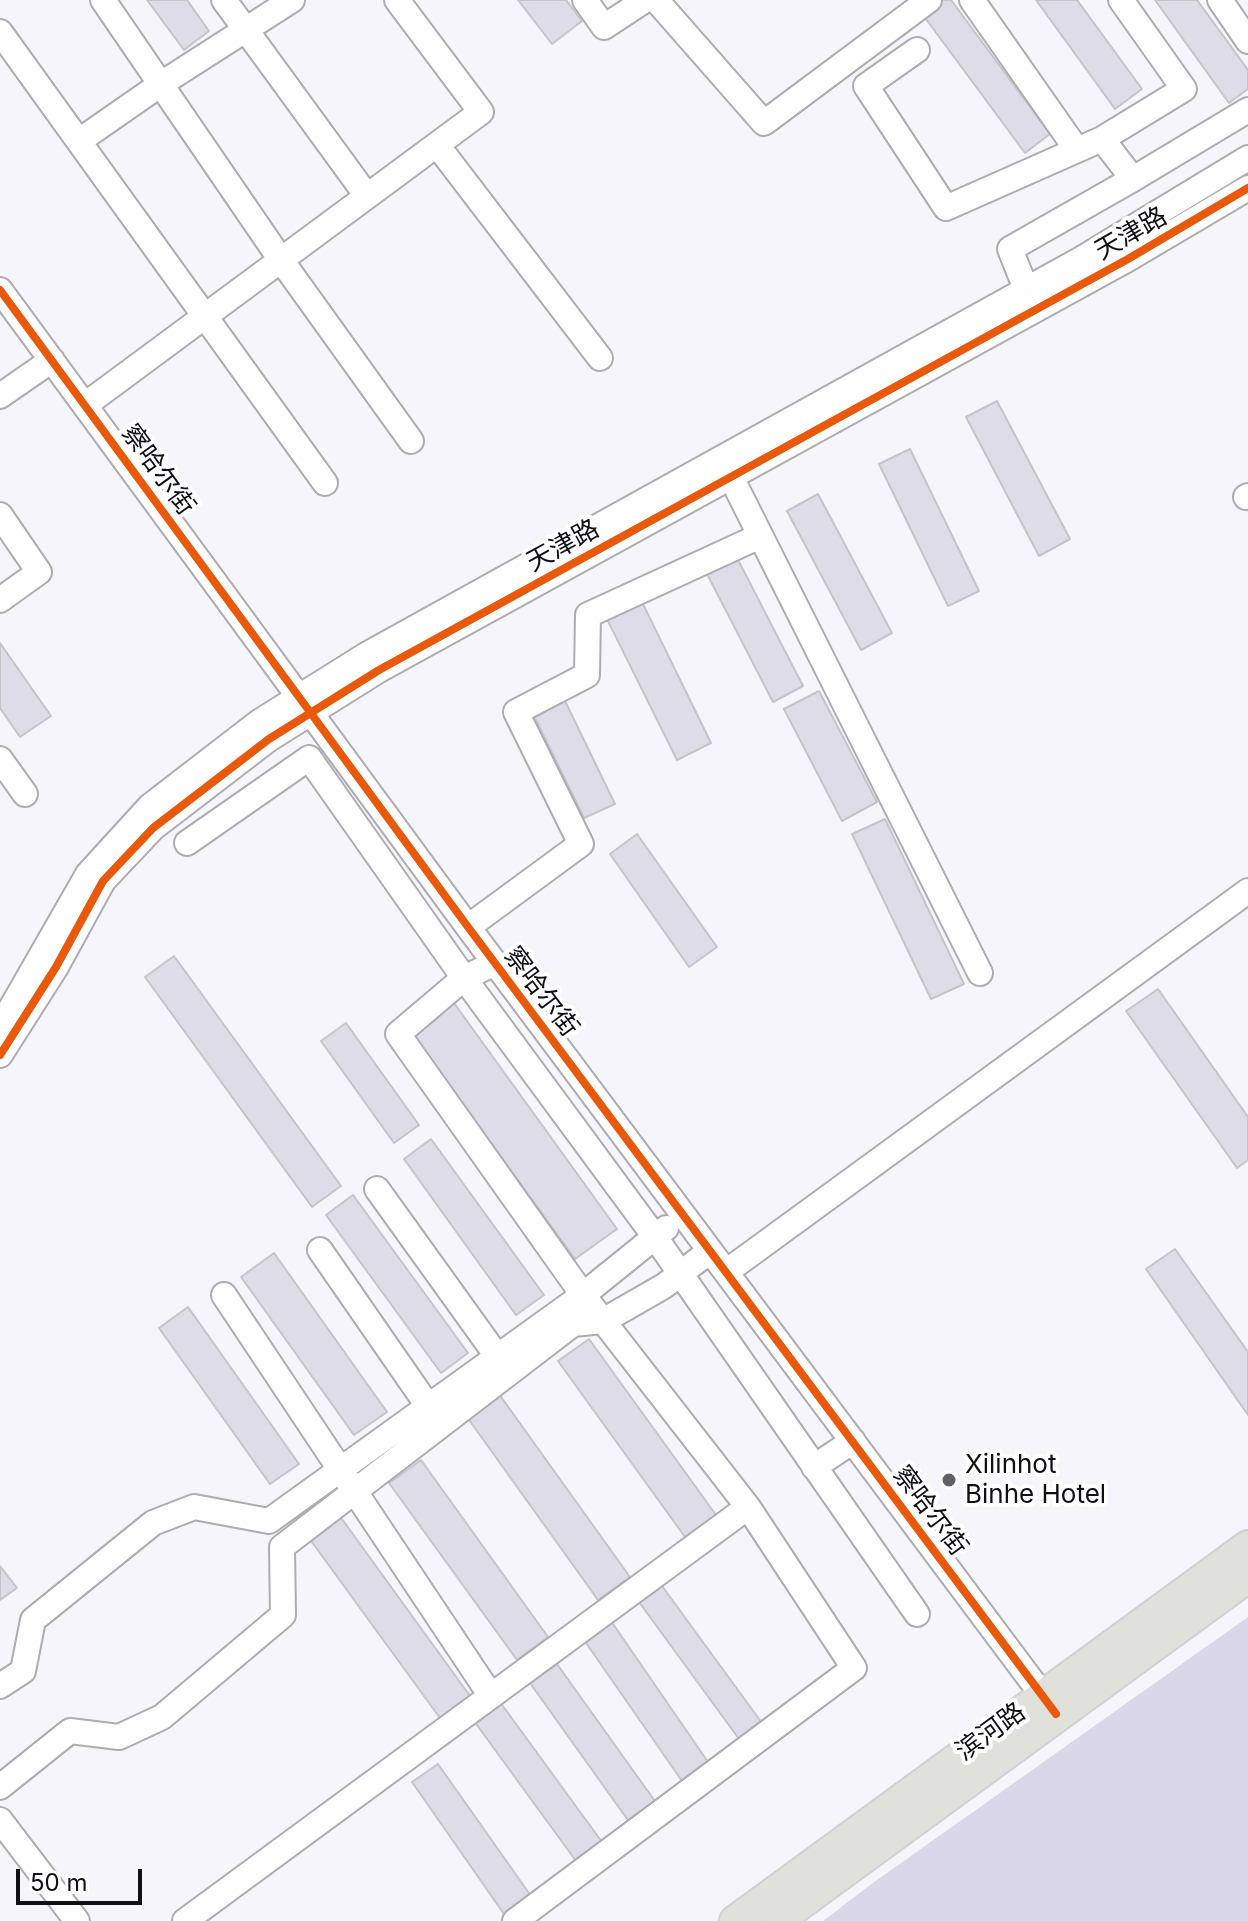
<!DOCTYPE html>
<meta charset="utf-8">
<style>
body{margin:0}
#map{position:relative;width:1248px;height:1921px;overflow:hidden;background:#f6f5fc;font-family:Inter,sans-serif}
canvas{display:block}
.scale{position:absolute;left:16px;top:1869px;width:126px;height:36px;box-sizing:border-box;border:4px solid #100f14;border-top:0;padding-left:10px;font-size:24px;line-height:28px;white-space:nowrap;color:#100f14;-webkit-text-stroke:6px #fff;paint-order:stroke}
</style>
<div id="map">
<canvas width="1248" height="1921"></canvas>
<div class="scale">50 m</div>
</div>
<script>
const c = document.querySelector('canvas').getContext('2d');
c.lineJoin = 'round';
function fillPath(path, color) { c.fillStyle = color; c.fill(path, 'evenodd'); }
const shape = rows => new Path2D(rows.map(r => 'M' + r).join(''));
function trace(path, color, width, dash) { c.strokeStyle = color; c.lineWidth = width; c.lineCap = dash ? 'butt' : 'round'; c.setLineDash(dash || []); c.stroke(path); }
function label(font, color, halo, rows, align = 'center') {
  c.font = font + ' Inter,"Noto Sans SC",sans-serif'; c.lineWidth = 8; c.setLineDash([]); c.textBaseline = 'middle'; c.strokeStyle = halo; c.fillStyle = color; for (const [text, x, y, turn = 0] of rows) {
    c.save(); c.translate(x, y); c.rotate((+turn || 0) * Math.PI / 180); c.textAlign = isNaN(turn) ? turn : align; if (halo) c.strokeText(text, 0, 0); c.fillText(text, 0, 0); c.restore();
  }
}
fillPath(shape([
 [1248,1617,1248,1921,823,1921,870,1885]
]), '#dad7eb');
const building = shape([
 [147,0,187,0,209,31,184,50,147,0],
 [518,0,566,0,582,21,552,44,518,0],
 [943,0,951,0,1050,134,1025,153,923,15,943,0],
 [1036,0,1077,0,1142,89,1115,109,1036,0],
 [1155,0,1197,0,1248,70,1248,89,1229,103,1155,0],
 [997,401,1070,539,1039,556,966,417,997,401],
 [910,449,979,591,948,606,879,464,910,449],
 [818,494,892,633,861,650,787,511,818,494],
 [735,554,803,686,773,702,705,570,735,554],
 [642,602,711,743,677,760,607,619,642,602],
 [0,643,51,716,20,737,0,708,0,643],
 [819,691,877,802,842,821,784,709,819,691],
 [565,701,615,804,584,818,534,716,565,701],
 [885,819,964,984,931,999,852,834,885,819],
 [637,834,717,947,689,967,610,854,637,834],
 [174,956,341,1186,312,1207,145,977,174,956],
 [1158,989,1248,1117,1248,1160,1237,1168,1126,1011,1158,989],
 [454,1003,617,1229,575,1259,412,1034,454,1003],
 [346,1023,419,1125,394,1143,321,1041,346,1023],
 [431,1139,544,1295,516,1315,404,1159,431,1139],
 [353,1195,468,1353,441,1373,326,1215,353,1195],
 [1175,1249,1248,1352,1248,1415,1146,1269,1175,1249],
 [274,1253,387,1412,354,1435,241,1277,274,1253],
 [188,1307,299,1464,270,1484,159,1328,188,1307],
 [589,1339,716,1515,685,1537,558,1361,589,1339],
 [499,1394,630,1577,598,1600,467,1417,499,1394],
 [421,1460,548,1637,517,1660,389,1483,421,1460],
 [339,1515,470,1696,440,1718,309,1538,339,1515],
 [0,1566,17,1588,0,1600,0,1566],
 [662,1586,762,1723,739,1739,639,1602,662,1586],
 [611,1621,708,1762,682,1781,584,1640,611,1621],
 [557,1664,657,1804,630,1823,530,1683,557,1664],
 [500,1702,602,1842,576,1861,474,1721,500,1702],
 [438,1764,531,1896,504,1914,412,1782,438,1764]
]);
fillPath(building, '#dfdce9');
trace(building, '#c4c4c9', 2);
const minor = shape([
 [103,0,281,260,411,441],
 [224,0,367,196],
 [585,0,604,27,645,0],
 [656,0,764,123,929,0],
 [972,0,1077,150],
 [1220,0,1248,41],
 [0,32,325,483],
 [917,50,866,86,946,208,1102,139],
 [79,141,161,84,292,0],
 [437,145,600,358],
 [1133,179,1248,110],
 [1026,289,1010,249,1133,179,1102,139,1184,89,1121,0],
 [0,290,468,927,1052,1708],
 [0,396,52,360],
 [85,405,481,112,397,0],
 [731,477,980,973],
 [1246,497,1248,496],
 [0,515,39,572,0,600],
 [0,759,25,794],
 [187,843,309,758,464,978,655,1237,917,1614],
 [468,927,581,844,516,712,587,675,588,615,760,536],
 [495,963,464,978,398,1034,583,1295,748,1507,854,1668,515,1921],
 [2,1024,88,874,150,806,259,722,366,655,1083,258,1248,158],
 [0,1055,56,967,103,881,153,828,269,739,379,670,1128,259,1248,188],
 [377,1189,497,1356],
 [320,1250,428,1406],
 [726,1272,1248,891],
 [224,1295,491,1696],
 [814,1467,853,1441],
 [0,1686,23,1671,33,1620,153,1523,194,1507,269,1521,583,1295,666,1228],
 [0,1787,70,1731,119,1737,162,1717,283,1615,282,1547,573,1324,603,1321,664,1286,710,1251],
 [0,1820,77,1921],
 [185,1921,748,1507]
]);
const major = shape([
 [735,1921,1248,1546],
 [777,1921,1248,1577]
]);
trace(minor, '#adacb2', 28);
trace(major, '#d1d0d4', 34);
trace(minor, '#fefeff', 24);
trace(major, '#e1e1db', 30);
trace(shape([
 [0,290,468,927,1056,1714],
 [0,1055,56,967,103,881,153,828,269,739,379,670,1128,259,1248,188]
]), '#e8590c', 8);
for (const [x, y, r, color] of [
 [949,1480,8,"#606065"]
]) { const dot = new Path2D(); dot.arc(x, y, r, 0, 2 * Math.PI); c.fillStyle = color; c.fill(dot); trace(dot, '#fff', 3); }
label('26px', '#100f14', '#fff', [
 ["天津路",1131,234,-30],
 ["察哈尔街",158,470,54],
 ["天津路",563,546,-29],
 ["察哈尔街",541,992,53],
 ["察哈尔街",930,1511,53],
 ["滨河路",991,1732,-36]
]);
label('26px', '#100f14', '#fff', [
 ["Xilinhot",965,1465],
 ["Binhe Hotel",965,1495]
], 'left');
</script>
